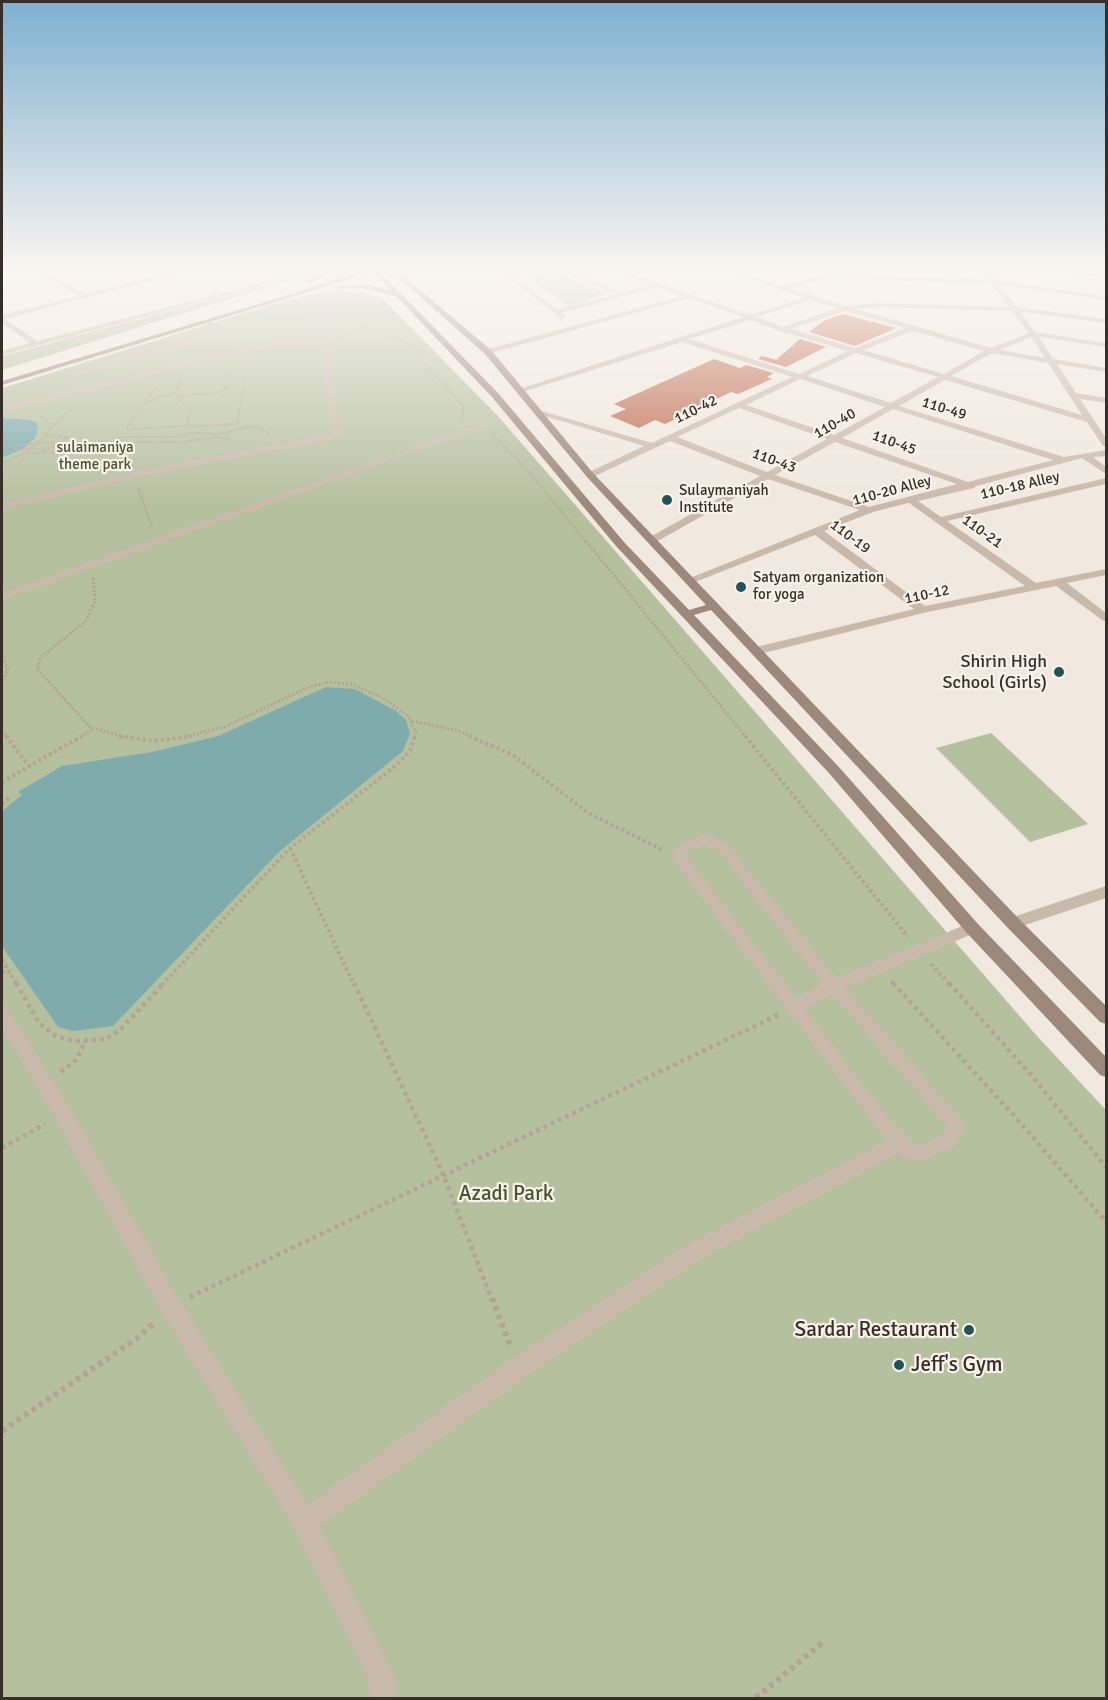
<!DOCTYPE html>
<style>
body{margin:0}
#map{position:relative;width:1108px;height:1700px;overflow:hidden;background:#f1e9df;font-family:Signika,sans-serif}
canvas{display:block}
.frame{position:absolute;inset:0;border:3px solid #372e2a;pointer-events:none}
</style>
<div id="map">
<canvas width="1108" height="1700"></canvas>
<div class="frame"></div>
</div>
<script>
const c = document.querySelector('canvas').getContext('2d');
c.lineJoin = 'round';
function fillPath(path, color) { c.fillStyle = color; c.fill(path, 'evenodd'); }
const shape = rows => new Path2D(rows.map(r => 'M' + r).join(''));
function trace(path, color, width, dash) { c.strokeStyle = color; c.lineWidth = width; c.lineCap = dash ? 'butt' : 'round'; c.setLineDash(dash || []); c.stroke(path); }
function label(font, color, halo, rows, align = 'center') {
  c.font = font + ' Signika,sans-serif'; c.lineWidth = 4.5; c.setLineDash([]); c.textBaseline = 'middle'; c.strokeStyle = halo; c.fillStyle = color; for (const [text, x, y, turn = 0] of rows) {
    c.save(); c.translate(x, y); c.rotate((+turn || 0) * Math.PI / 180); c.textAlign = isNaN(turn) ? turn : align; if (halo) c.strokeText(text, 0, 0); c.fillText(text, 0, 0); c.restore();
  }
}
fillPath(shape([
 [551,271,608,294,568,306,528,277],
 [312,273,159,321,2,370,2,356],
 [328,291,362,292,382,298,497,415,1037,1036,1106,1110,1106,1698,2,1698,2,388,283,301],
 [991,733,1088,824,1030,842,936,748]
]), '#b5c09f');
fillPath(shape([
 [2,418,30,420,37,423,38,429,35,438,26,447,2,458],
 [326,687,355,689,396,711,406,720,410,734,403,751,280,851,113,1026,73,1031,58,1027,2,946,2,811,22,795,18,792,62,766,152,752,218,736]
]), '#7fabad');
fillPath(shape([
 [843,314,896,328,855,346,809,332,825,320],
 [800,339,826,347,786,367,758,359,762,356,776,360],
 [714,359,740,368,746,365,774,373,767,377,772,379,738,394,731,392,665,424,655,420,639,428,610,416,626,409,614,404]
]), '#bf6b4f');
trace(shape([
 [268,318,299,319,311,311],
 [358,326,407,343,449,390],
 [339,338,350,335,358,326,360,314,346,309],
 [177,390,182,381],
 [226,390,235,368],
 [243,390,247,364]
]), '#b5a395', 1.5, [1.5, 1.5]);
trace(shape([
 [156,388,126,429,237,424,243,388],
 [447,388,464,407,462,419],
 [177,396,218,393,227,388],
 [177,396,175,393,178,388],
 [177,397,191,412,186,427],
 [147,402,175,393],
 [50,429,71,409],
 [493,434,530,473,587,543],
 [46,436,67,437,63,442],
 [41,443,112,441,123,437,179,437,190,433,219,434,247,427,258,427,269,433],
 [33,448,44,450,55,446,113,443,125,446,134,442,187,442,217,437,231,439],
 [22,449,14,450,17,445,32,444],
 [58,451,121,448,127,461],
 [26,453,57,452],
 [2,464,24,453,44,438,50,429,45,418,38,416],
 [2,486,5,485],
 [138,488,152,527]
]), '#b5a395', 2, [1.5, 1.5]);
trace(shape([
 [586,541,746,737],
 [93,578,95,601,86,621,41,657,37,669,90,727,124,737],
 [2,657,8,669,2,682],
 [412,721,456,730,473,737],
 [2,731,7,737],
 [80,737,94,729],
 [185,737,224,727,309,687,330,682,353,685,383,698,408,716,416,732,414,737]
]), '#b5a395', 3, [2, 2]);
trace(shape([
 [6,736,29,766],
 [119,736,153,741,192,736],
 [469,736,513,755,588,813,663,850],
 [745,736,908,937],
 [2,782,82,736],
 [2,804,10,797],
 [290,848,354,985],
 [2,960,17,985],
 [931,964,950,985],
 [2,972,7,969],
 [891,981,895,985],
 [162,985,290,848,397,765,410,751,415,736]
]), '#b5a395', 4, [3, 3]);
trace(shape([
 [16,983,39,1023,56,1036,74,1041,106,1039,121,1029,164,983],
 [354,983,443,1174,492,1300],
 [893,983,1018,1120,1106,1222],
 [949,983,1031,1075,1106,1167],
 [61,1072,76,1060,86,1040],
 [2,1148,45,1124],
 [190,1297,778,1015]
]), '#b5a395', 4.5, [4, 4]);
trace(shape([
 [492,1298,511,1348],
 [2,1431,136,1339,155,1322],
 [756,1698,822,1643]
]), '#b5a395', 6, [4.5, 4.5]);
fillPath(shape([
 [205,320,209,320,216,330,207,339,75,377,68,375,203,337,210,330,205,320],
 [703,834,716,837,728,845,837,978,967,924,977,924,979,928,977,932,845,988,962,1119,965,1125,963,1135,952,1148,921,1161,903,1157,883,1137,675,862,671,853,677,846,703,834],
 [704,844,718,851,735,871,755,900,823,984,796,998,686,856,687,852,704,844],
 [832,994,947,1127,940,1136,921,1145,913,1143,895,1125,805,1009,832,994]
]), '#c9b9ab');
fillPath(shape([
 [30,269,37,269,86,294,186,269,195,269,5,319,37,341,315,269,324,269,2,355,2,351,30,343,2,323,2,315,79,296,30,269],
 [497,269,504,269,509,273,539,269,513,276,557,309,617,294,552,269,560,269,624,292,652,285,609,269,617,269,750,315,803,298,724,269,732,269,781,286,829,274,989,280,981,269,987,269,996,280,1106,296,1106,300,999,285,1017,307,1106,319,1106,323,1020,312,1035,332,1106,343,1106,347,1039,337,1053,359,1106,368,1106,372,1057,364,1076,393,1106,398,1106,403,1080,399,1106,438,1106,447,1103,446,1087,422,945,380,899,406,1064,457,1106,450,1106,456,1093,457,1106,467,1106,474,1082,458,976,486,974,488,918,501,941,517,1106,478,1106,484,947,521,1036,583,1106,569,1106,575,1067,583,1106,613,1106,621,1102,620,1056,586,923,613,756,655,752,654,752,648,914,609,815,535,695,582,691,583,685,580,860,510,768,479,656,542,648,542,648,538,760,476,670,441,593,477,587,477,587,473,644,446,535,413,542,411,652,443,792,377,682,342,519,393,519,389,743,317,689,298,488,354,485,350,682,296,658,287,561,313,566,317,562,319,497,269],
 [829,278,992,284,1009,307,880,303,845,306,788,288,829,278],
 [810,300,838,308,783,327,757,317,810,300],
 [880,307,1012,311,1029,333,991,348,856,309,880,307],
 [845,311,906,328,855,348,791,329,845,311],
 [750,320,780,331,848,351,799,374,689,339,750,320],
 [913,331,984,351,944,374,863,350,913,331],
 [1031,337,1045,358,1000,350,1031,337],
 [856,353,938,377,891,403,807,376,856,353],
 [992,353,1048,363,1082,415,951,376,992,353],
 [800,379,885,407,834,435,746,405,800,379],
 [739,408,827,439,767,472,677,437,739,408],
 [893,409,1053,460,968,482,842,438,893,409],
 [835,442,957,484,869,507,775,475,835,442],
 [908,503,909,503,1025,586,925,606,824,531,873,512,908,503],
 [1048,269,1106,274,1106,278,1051,271,1048,269],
 [342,284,345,286,317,340,329,344,332,351,331,369,339,419,344,431,337,438,133,478,2,510,2,504,133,472,331,434,335,430,331,419,323,369,324,351,323,347,312,343,285,343,2,412,2,407,285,339,310,339,339,286,342,284],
 [482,423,489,425,2,600,2,593,482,423],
 [1106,886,1106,898,1013,929,1007,927,1005,923,1007,919,1106,886],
 [2,1006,8,1008,70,1108,179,1299,308,1505,511,1360,685,1246,893,1137,900,1134,907,1137,910,1143,907,1149,699,1260,527,1376,320,1526,395,1677,397,1698,369,1698,368,1679,296,1531,163,1315,56,1120,2,1028,2,1006]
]), '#c9b9ab');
fillPath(shape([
 [331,269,338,269,310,283,305,282,331,269],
 [366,269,377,269,498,393,624,542,689,610,706,605,587,477,485,354,389,269,395,269,491,350,593,473,1019,919,1106,1006,1106,1024,1100,1022,1007,927,711,610,694,615,838,766,978,924,1106,1057,1106,1077,1100,1075,966,932,828,772,616,546,492,397,397,297,368,289,329,287,368,285,392,291,372,271,302,294,2,385,2,381,298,292,366,269]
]), '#9d887c');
trace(shape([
 [32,444,41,443],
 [22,449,33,448]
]), '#b5a395', 2, [1.5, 1.5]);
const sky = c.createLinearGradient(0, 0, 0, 507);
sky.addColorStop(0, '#7eb0d0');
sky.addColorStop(0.53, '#f9f5f1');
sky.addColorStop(1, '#f9f5f100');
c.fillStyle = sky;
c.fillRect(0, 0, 1108, 507);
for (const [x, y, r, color] of [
 [667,500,6,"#215357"],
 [741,587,6,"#215357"],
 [1059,672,6,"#215357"],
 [969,1330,6,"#215357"],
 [899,1365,6,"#215357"]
]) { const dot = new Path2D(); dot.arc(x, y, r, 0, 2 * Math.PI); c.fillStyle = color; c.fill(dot); trace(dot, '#f9f3eb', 2); }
label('15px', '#372e2a', '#f9f3eb', [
 ["110-49",944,409,17],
 ["110-42",696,410,-26],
 ["110-40",835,424,-30],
 ["110-45",894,443,20],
 ["110-43",774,461,20],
 ["110-18 Alley",1020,486,-13],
 ["110-20 Alley",892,491,-15],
 ["110-21",982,532,36],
 ["110-19",850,537,37],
 ["110-12",927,595,-12]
]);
label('15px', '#46542f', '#f9f3eb', [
 ["sulaimaniya",95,448],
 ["theme park",95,465]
]);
label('15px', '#372e2a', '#f9f3eb', [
 ["Sulaymaniyah",679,491],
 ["Institute",679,508],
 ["Satyam organization",753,578],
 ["for yoga",753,595]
], 'left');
label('18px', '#372e2a', '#f9f3eb', [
 ["Shirin High",1047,662],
 ["School (Girls)",1047,683]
], 'right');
label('21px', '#46542f', '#f9f3eb', [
 ["Azadi Park",506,1194]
]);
label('21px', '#372e2a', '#f9f3eb', [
 ["Sardar Restaurant",957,1330],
 ["Jeff's Gym",911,1365,"left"]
], 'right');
</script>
